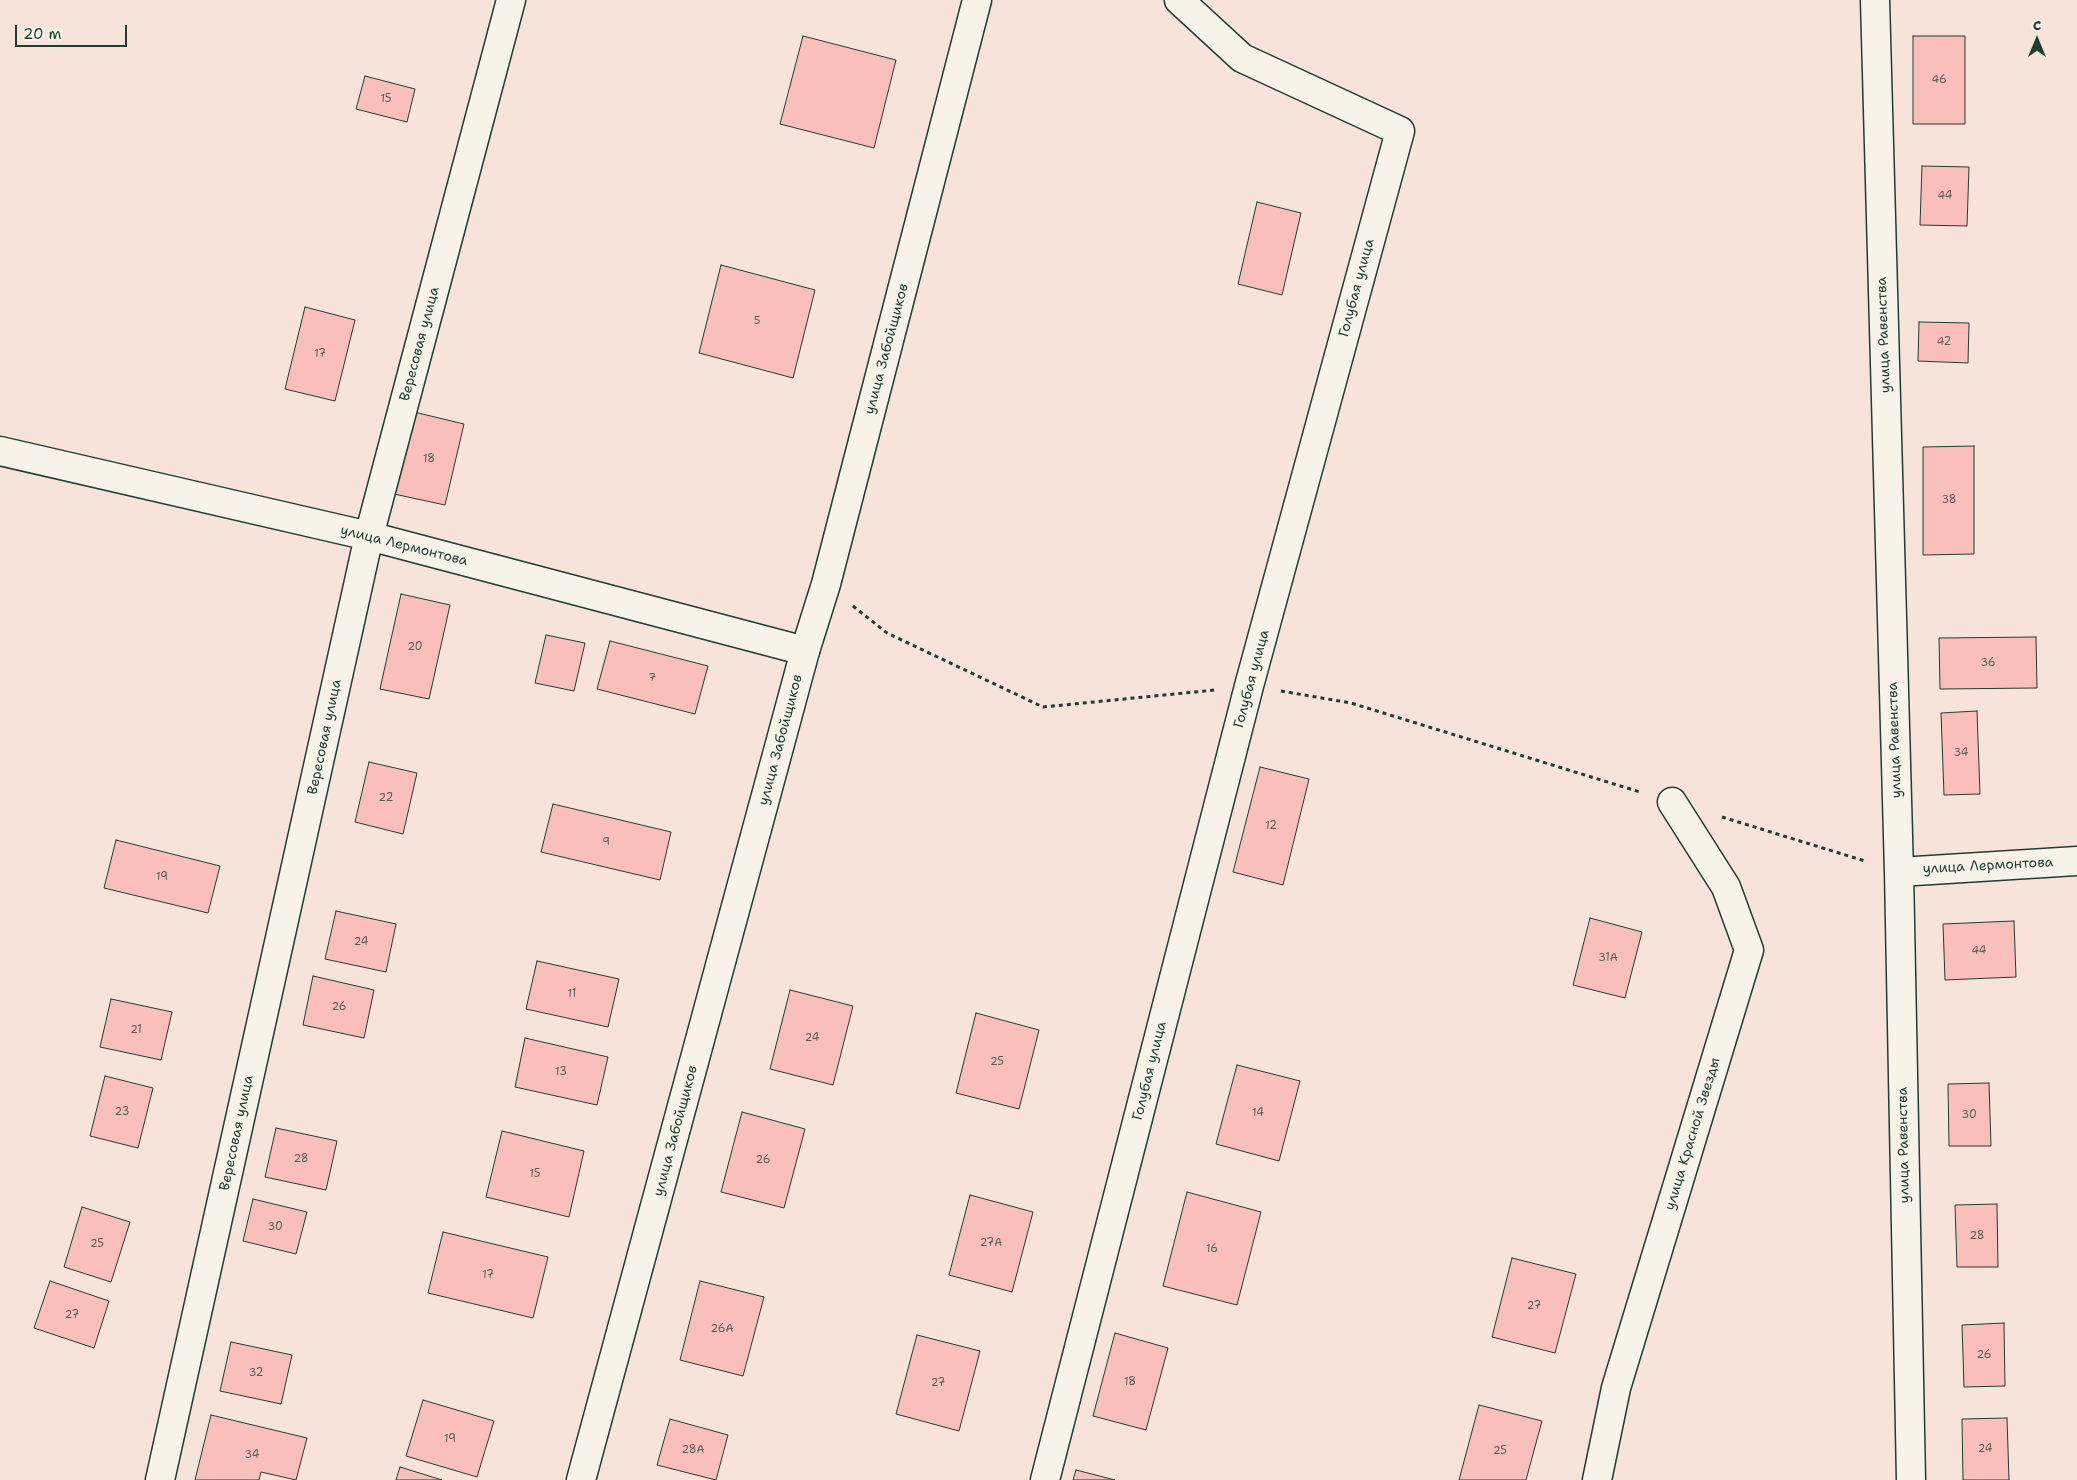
<!DOCTYPE html>
<meta charset="utf-8">
<style>
body{margin:0}
#map{position:relative;width:2077px;height:1480px;overflow:hidden;background:#f8e3da;font-family:"Shantell Sans",sans-serif}
canvas{display:block}
.north{position:absolute;left:2012px;top:15px;width:50px;height:50px;-webkit-text-stroke:4px #f7f3e8;paint-order:stroke;rotate:0deg;font-size:14px;font-weight:700;line-height:20px;text-align:center;color:#1f3d34}
.north::after{content:'';display:block;margin:auto;width:18px;height:22px;background:#1f3d34;clip-path:polygon(50% 0,100% 100%,50% 72%,0 100%)}
.scale{position:absolute;left:15px;top:25px;width:112px;height:22px;box-sizing:border-box;border:2px solid #1f3d34;border-top:0;padding-left:6px;font-size:15px;line-height:18px;white-space:nowrap;color:#1f3d34;-webkit-text-stroke:4px #f7f3e8;paint-order:stroke}
</style>
<div id="map">
<canvas width="2077" height="1480"></canvas>
<div class="north">С</div>
<div class="scale">20 m</div>
</div>
<script>
const c = document.querySelector('canvas').getContext('2d');
c.lineJoin = 'round';
function fillPath(path, color) { c.fillStyle = color; c.fill(path, 'evenodd'); }
const shape = rows => new Path2D(rows.map(r => 'M' + r).join(''));
function trace(path, color, width, dash) { c.strokeStyle = color; c.lineWidth = width; c.lineCap = dash ? 'butt' : 'round'; c.setLineDash(dash || []); c.stroke(path); }
function label(font, color, halo, rows, align = 'center') {
  c.font = font + ' "Shantell Sans",sans-serif'; c.lineWidth = 5; c.setLineDash([]); c.textBaseline = 'middle'; c.strokeStyle = halo; c.fillStyle = color; for (const [text, x, y, turn = 0] of rows) {
    c.save(); c.translate(x, y); c.rotate((+turn || 0) * Math.PI / 180); c.textAlign = isNaN(turn) ? turn : align; if (halo) c.strokeText(text, 0, 0); c.fillText(text, 0, 0); c.restore();
  }
}
const building = shape([
 [803,36,896,60,874,148,780,124,803,36],
 [1913,36,1965,36,1965,124,1913,124,1913,36],
 [365,76,415,89,407,122,356,109,365,76],
 [1922,166,1969,167,1967,226,1920,225,1922,166],
 [1257,202,1301,213,1282,295,1238,284,1257,202],
 [721,265,815,290,793,378,699,353,721,265],
 [305,307,355,320,335,401,285,389,305,307],
 [1919,322,1969,323,1968,363,1918,361,1919,322],
 [414,412,464,424,445,505,394,494,414,412],
 [1974,446,1974,554,1923,555,1923,447,1974,446],
 [401,594,450,605,429,699,380,689,401,594],
 [546,635,585,643,574,691,535,683,546,635],
 [2036,637,2037,688,1940,689,1939,638,2036,637],
 [610,641,708,666,695,714,597,689,610,641],
 [1977,711,1980,794,1944,795,1941,713,1977,711],
 [369,762,417,773,403,834,355,822,369,762],
 [1260,767,1309,779,1283,885,1233,872,1260,767],
 [553,804,671,832,660,880,541,852,553,804],
 [116,840,220,866,208,913,104,888,116,840],
 [336,911,396,924,386,972,325,959,336,911],
 [1590,918,1642,932,1625,998,1573,985,1590,918],
 [2014,921,2016,977,1945,980,1943,924,2014,921],
 [537,961,619,979,608,1027,526,1009,537,961],
 [313,976,374,990,364,1038,303,1025,313,976],
 [790,990,853,1006,833,1085,770,1069,790,990],
 [111,999,172,1012,161,1060,100,1047,111,999],
 [976,1013,1039,1030,1019,1109,956,1093,976,1013],
 [525,1038,608,1057,597,1105,515,1087,525,1038],
 [1237,1065,1300,1081,1279,1161,1216,1144,1237,1065],
 [105,1076,153,1088,138,1148,90,1136,105,1076],
 [1989,1083,1991,1146,1949,1146,1948,1084,1989,1083],
 [742,1112,805,1129,784,1208,721,1192,742,1112],
 [276,1128,337,1141,326,1190,265,1177,276,1128],
 [502,1131,584,1151,569,1217,486,1197,502,1131],
 [1187,1192,1261,1212,1237,1305,1163,1286,1187,1192],
 [970,1195,1033,1212,1012,1292,949,1275,970,1195],
 [253,1199,307,1212,296,1254,243,1241,253,1199],
 [1997,1204,1998,1267,1957,1267,1955,1205,1997,1204],
 [82,1207,130,1222,111,1282,64,1267,82,1207],
 [443,1232,548,1257,533,1318,428,1293,443,1232],
 [1512,1258,1576,1274,1555,1353,1492,1337,1512,1258],
 [50,1281,109,1301,94,1348,34,1328,50,1281],
 [700,1281,764,1297,743,1376,680,1360,700,1281],
 [2004,1323,2005,1386,1964,1387,1962,1325,2004,1323],
 [1115,1333,1168,1348,1146,1430,1093,1416,1115,1333],
 [917,1335,980,1351,959,1431,896,1414,917,1335],
 [231,1342,292,1355,281,1404,220,1391,231,1342],
 [423,1400,494,1421,477,1477,406,1456,423,1400],
 [1479,1405,1542,1421,1526,1480,1459,1480,1479,1405],
 [211,1415,307,1438,296,1480,261,1472,259,1480,195,1480,211,1415],
 [2007,1418,2009,1480,1963,1480,1962,1419,2007,1418],
 [670,1419,728,1435,716,1480,657,1465,670,1419],
 [400,1467,442,1480,396,1480,400,1467],
 [1076,1470,1115,1480,1073,1480,1076,1470]
]);
fillPath(building, '#fabebb');
trace(building, '#1f3d34', 1);
const minor = shape([
 [1875,0,1899,872,1911,1480],
 [0,451,369,536,805,651],
 [1899,872,2077,861],
 [160,1480,369,536,511,0],
 [1045,1480,1249,686,1400,131,1242,58,1179,0],
 [1597,1480,1616,1388,1749,950,1726,887,1672,802]
]);
const tertiary = shape([
 [581,1480,805,651,826,584,977,0]
]);
trace(minor, '#1f3d34', 31);
trace(tertiary, '#1f3d34', 31);
trace(shape([
 [853,606,887,633,1043,707,1215,690],
 [1281,691,1351,703,1640,792],
 [1722,817,1865,861]
]), '#1f3d34', 3, [4, 4]);
trace(minor, '#f7f3e8', 28);
trace(tertiary, '#f7f3e8', 28);
label('11px', '#565d56', null, [
 ["46",1939,80],
 ["15",386,99],
 ["44",1945,196],
 ["5",757,321],
 ["42",1944,342],
 ["17",320,354],
 ["18",429,459],
 ["38",1949,500],
 ["20",415,647],
 ["36",1988,663],
 ["7",652,678],
 ["34",1961,753],
 ["22",386,798],
 ["12",1271,826],
 ["9",606,842],
 ["19",162,877],
 ["24",361,942],
 ["44",1979,951],
 ["31А",1608,958],
 ["11",572,994],
 ["26",339,1007],
 ["21",136,1030],
 ["24",812,1038],
 ["25",997,1062],
 ["13",561,1072],
 ["23",122,1112],
 ["14",1258,1113],
 ["30",1969,1115],
 ["28",301,1159],
 ["26",763,1160],
 ["15",535,1174],
 ["30",275,1227],
 ["28",1977,1236],
 ["27А",991,1243],
 ["25",97,1244],
 ["16",1212,1249],
 ["17",488,1275],
 ["27",1534,1306],
 ["27",72,1315],
 ["26А",722,1329],
 ["26",1984,1355],
 ["32",256,1373],
 ["18",1130,1382],
 ["27",938,1383],
 ["19",450,1439],
 ["24",1985,1449],
 ["28А",693,1450],
 ["25",1500,1451],
 ["34",252,1455]
]);
label('14px', '#1f3d34', '#f7f3e8', [
 ["Голубая улица",1357,288,-75],
 ["улица Равенства",1884,335,-92],
 ["Вересовая улица",420,344,-75],
 ["улица Забойщиков",887,349,-75],
 ["улица Лермонтова",404,546,14],
 ["Голубая улица",1252,679,-75],
 ["Вересовая улица",325,737,-78],
 ["улица Забойщиков",781,740,-75],
 ["улица Равенства",1895,740,-92],
 ["улица Лермонтова",1988,866,-3],
 ["Голубая улица",1150,1071,-76],
 ["улица Забойщиков",676,1131,-75],
 ["Вересовая улица",237,1133,-78],
 ["улица Красной Звезды",1693,1134,-73],
 ["улица Равенства",1904,1145,-91]
]);
</script>
